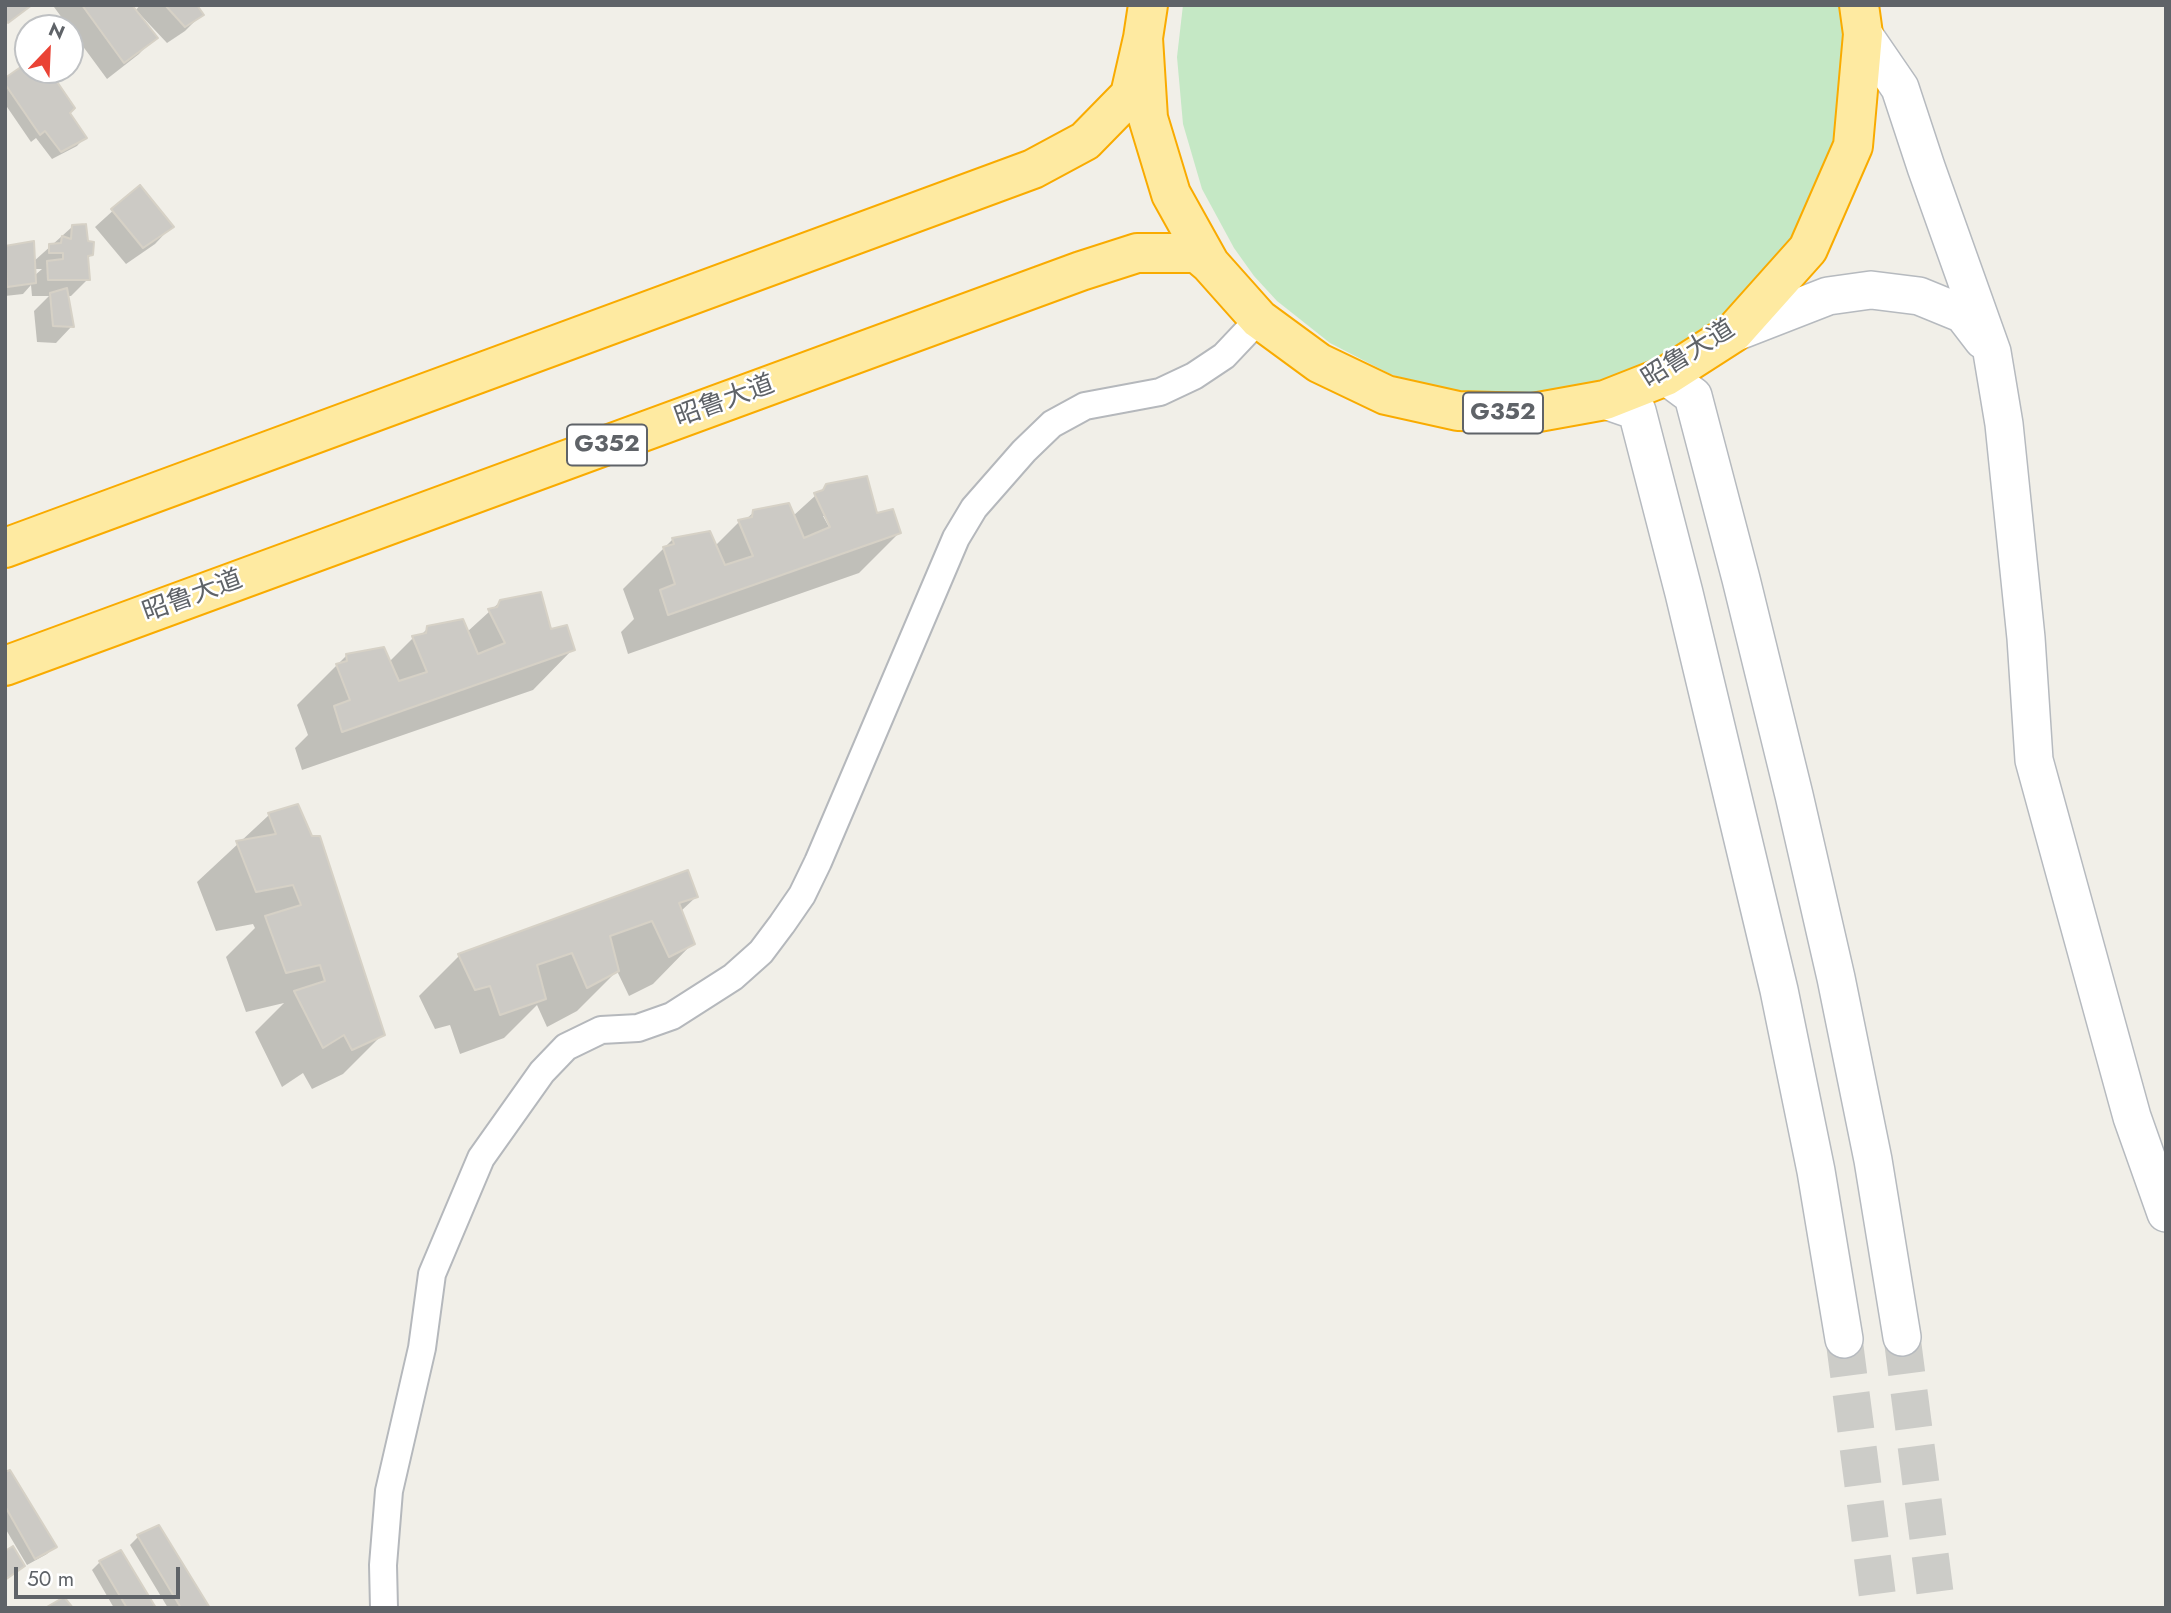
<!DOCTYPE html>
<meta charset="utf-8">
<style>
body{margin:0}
#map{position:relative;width:2171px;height:1613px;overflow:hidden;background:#f1efe8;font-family:Jost,sans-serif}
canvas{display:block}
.frame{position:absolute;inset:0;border:7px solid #5f6368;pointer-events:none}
.north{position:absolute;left:14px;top:14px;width:70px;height:70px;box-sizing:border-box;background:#fff;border:2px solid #bfc1c3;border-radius:50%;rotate:23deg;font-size:19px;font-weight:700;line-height:28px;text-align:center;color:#5f6368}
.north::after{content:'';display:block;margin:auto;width:24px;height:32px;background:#ea4335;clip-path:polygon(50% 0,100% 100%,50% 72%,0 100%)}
.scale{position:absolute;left:14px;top:1567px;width:166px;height:32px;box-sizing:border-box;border:4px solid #5f6368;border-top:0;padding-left:9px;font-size:21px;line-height:24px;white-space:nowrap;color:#5f6368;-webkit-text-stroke:5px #fff;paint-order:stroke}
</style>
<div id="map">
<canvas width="2171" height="1613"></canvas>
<div class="frame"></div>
<div class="north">N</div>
<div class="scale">50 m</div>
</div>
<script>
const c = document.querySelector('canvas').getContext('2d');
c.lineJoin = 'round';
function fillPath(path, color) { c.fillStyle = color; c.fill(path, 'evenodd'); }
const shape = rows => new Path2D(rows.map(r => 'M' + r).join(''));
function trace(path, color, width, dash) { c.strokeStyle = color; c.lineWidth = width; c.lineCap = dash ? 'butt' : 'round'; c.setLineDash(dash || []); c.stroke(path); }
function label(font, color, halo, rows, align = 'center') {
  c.font = font + ' Jost,"Noto Sans SC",sans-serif'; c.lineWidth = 5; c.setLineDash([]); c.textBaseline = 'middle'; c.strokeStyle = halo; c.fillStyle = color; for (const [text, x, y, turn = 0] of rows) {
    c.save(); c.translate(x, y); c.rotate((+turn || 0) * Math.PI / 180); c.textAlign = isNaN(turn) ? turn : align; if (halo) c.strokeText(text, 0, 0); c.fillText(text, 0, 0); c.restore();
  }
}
fillPath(shape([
 [1183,5,1841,5,1846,38,1839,138,1802,232,1738,311,1654,366,1557,395,1455,393,1390,374,1330,343,1277,301,1254,276,1234,248,1202,189,1183,124,1177,57]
]), '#c5e8c5');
fillPath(shape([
 [56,5,129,5,155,37,139,54,107,79,54,7],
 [140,5,195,5,201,15,185,31,167,43,136,10],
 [28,64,28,70,47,70,68,113,85,137,77,146,52,159,36,138,31,142,5,104,5,80],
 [139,187,171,227,155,244,126,264,95,227],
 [72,227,86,243,91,255,86,260,88,279,71,296,66,296,72,326,56,343,37,342,34,311,49,296,32,296,31,285,23,294,5,296,5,248,33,262],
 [34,269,42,269,34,276],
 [827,485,876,515,899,533,859,573,628,654,621,632,634,619,623,589,673,539,715,546,739,522,745,520,754,512,793,516],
 [823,516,827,516,831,525,829,527],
 [501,601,549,631,573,649,533,690,302,770,295,748,308,735,297,705,346,656,389,662,413,638,419,637,428,628,467,632],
 [269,815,383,1034,343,1074,312,1089,303,1073,282,1087,255,1032,284,1003,246,1012,226,957,255,928,253,924,216,931,197,882],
 [696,897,680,912,693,943,653,984,629,996,617,971,577,1011,547,1027,537,1005,504,1038,460,1054,450,1025,435,1029,419,996,459,956],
 [5,1474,55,1546,47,1554,27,1565,5,1528],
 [138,1537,208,1608,168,1608,130,1545],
 [120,1553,154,1608,114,1608,92,1570,100,1562]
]), '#0003');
const building = shape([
 [5,5,32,5,8,23,5,19,5,5],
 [82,5,132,5,158,38,124,63,82,5],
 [165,5,197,5,204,15,185,27,165,5],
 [28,62,28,70,49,70,75,108,70,113,87,138,61,152,45,131,40,135,5,84,5,78,28,62],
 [140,185,174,227,143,248,111,209,140,185],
 [86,224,88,241,94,242,93,255,88,256,90,280,48,280,47,261,63,259,63,253,49,253,49,244,61,243,62,236,71,239,72,225,86,224],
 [34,241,36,283,7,287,5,246,34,241],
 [67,288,74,327,53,326,50,293,67,288],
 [867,476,877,513,893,509,901,533,668,615,660,590,675,584,663,547,674,544,672,538,710,531,725,565,753,556,738,520,752,517,753,510,789,503,804,538,830,527,814,493,823,490,826,484,867,476],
 [541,592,551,629,567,625,575,650,342,732,334,706,350,700,336,664,347,661,346,654,384,647,399,681,427,672,412,636,426,633,427,626,463,619,478,654,505,643,488,609,497,607,500,600,541,592],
 [298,804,312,836,320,836,385,1035,352,1050,344,1035,323,1048,294,991,325,981,320,965,286,973,265,916,301,905,293,885,256,892,236,841,276,834,268,813,298,804],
 [688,870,698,897,679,903,695,944,669,957,652,921,610,936,619,971,587,988,572,953,537,965,546,999,500,1015,490,986,475,990,458,954,688,870],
 [10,1470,57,1547,35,1559,5,1506,5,1472,10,1470],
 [159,1525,210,1608,181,1608,137,1535,159,1525],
 [13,1546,25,1566,5,1580,5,1551,13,1546],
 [121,1550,156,1608,127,1608,99,1561,121,1550],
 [64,1597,73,1608,45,1608,64,1597]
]);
fillPath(building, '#cccac5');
trace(building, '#d6d1c6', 2);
trace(shape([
 [1902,1337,1937,1608],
 [1844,1339,1879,1608]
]), '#ccccc8', 37, [37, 18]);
const minor = shape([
 [384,1608,383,1565,389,1491,422,1348,432,1274,481,1158,542,1072,566,1047,601,1030,638,1028,672,1016,733,977,761,952,782,924,802,895,818,862,956,538,974,508,1024,451,1052,424,1085,406,1160,392,1194,376,1224,356,1259,319]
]);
const secondary = shape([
 [1863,34,1900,88,1926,167,1992,352,2004,424,2026,638,2034,760,2132,1117,2166,1213],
 [1733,333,1828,296,1871,290,1919,296,1963,314,1983,340],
 [1666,376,1693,396,1741,579,1794,795,1836,978,1873,1160,1902,1337],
 [1605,400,1637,411,1684,593,1779,990,1816,1171,1844,1339]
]);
const trunk = shape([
 [1148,5,1143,38,1148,118,1171,194,1210,264,1259,319,1319,363,1386,395,1458,411,1533,413,1605,400,1666,376,1733,333,1808,249,1853,146,1863,34,1859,5],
 [5,548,1033,169,1085,141,1130,95,1143,38],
 [5,666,1081,271,1137,253,1197,253,1210,264]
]);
trace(minor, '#b5b8bc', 30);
trace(secondary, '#b6babf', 40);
trace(trunk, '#f9ab00', 42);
trace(minor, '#fff', 26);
trace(secondary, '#fff', 37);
trace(trunk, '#feeaa1', 38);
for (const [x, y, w] of [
 [1503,413,80],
 [607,445,80]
]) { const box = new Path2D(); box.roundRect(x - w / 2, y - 20.5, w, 41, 5); c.fillStyle = '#fff'; c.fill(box); trace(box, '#5f6368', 2); }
label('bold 24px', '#5f6368', null, [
 ["G352",1503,413],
 ["G352",607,445]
]);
label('26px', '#5f6368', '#fff', [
 ["昭鲁大道",1689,355,-32],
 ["昭鲁大道",725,402,-20],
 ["昭鲁大道",193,597,-20]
]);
</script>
